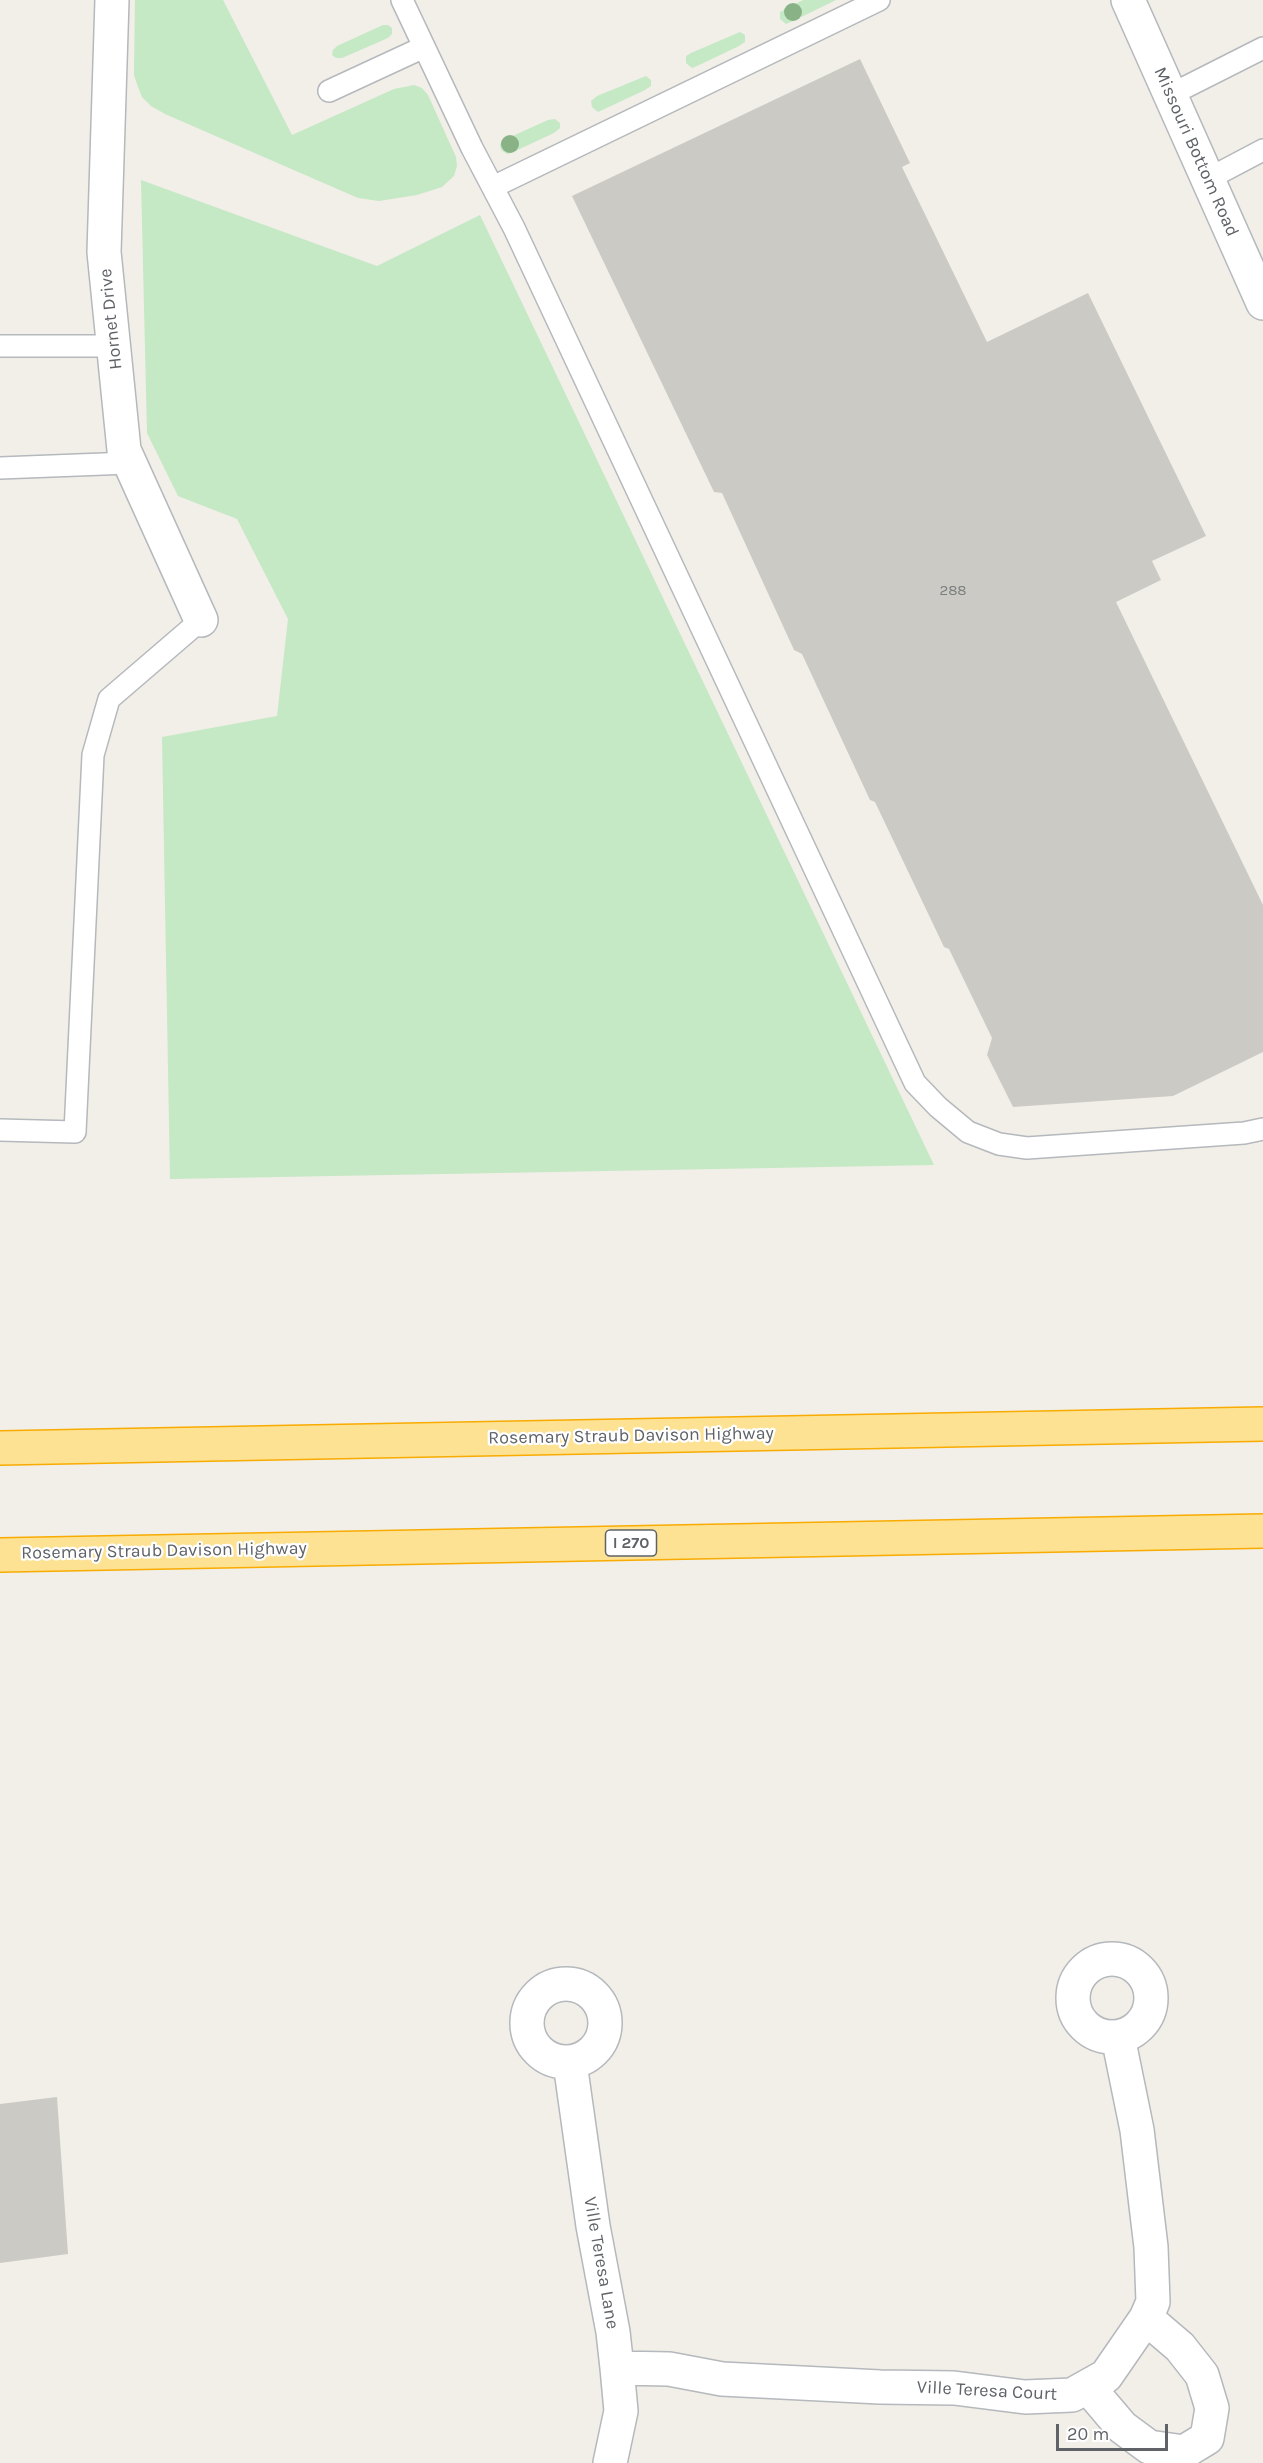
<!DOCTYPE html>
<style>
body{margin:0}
#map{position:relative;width:1263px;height:2463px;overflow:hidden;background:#f1efe8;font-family:Karla,sans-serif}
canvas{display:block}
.scale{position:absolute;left:1056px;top:2424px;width:112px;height:27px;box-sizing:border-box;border:3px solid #5f6368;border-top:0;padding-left:8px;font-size:18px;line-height:21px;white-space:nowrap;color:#5f6368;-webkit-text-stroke:4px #fff;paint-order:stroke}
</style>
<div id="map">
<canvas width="1263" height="2463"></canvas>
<div class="scale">20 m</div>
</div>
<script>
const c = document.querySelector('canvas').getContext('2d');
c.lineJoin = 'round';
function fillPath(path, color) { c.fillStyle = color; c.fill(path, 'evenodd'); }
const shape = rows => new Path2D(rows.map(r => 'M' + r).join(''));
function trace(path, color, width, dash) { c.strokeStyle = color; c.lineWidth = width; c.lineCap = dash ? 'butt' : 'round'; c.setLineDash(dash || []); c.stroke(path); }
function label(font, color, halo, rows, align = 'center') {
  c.font = font + ' Karla,sans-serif'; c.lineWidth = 4.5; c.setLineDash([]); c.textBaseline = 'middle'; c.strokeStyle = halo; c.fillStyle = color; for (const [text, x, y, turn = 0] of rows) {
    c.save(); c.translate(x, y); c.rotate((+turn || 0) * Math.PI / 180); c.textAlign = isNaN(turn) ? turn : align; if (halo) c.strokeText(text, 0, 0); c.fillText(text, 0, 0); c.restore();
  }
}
fillPath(shape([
 [135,0,223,0,292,135,394,89,414,85,422,88,428,95,456,157,457,166,454,176,442,187,417,195,379,201,358,198,165,114,151,106,142,97,138,87,134,75],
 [803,0,836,0,791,22,786,24,780,19,780,12],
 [383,25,388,25,392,28,392,34,388,38,342,58,336,58,332,55,333,50,337,46],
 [740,32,745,35,745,42,739,46,697,66,692,68,686,63,686,56,691,53],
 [646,76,651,80,651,86,645,90,598,112,592,107,591,101,597,96],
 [555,119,560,123,560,128,554,133,511,153,507,154,501,150,500,144,506,139,548,120],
 [141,180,377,266,480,215,934,1165,170,1179,162,737,277,716,288,619,237,519,178,496,147,433]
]), '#c5e8c5');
fillPath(shape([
 [860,59,910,163,902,167,987,342,1088,293,1206,536,1152,561,1161,580,1116,602,1263,905,1263,1052,1173,1096,1013,1107,987,1055,992,1038,949,949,944,947,875,802,870,800,802,654,794,650,722,493,714,492,572,196],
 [57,2097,68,2254,0,2263,0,2104]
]), '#cccac5');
const service = shape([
 [402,0,472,148,514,228,915,1083,938,1107,968,1132,999,1144,1027,1148,1244,1133,1263,1129],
 [329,91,424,47],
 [1170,95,1263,48],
 [1208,179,1263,150],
 [493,187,879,0],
 [0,346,114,346],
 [0,468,129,463],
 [0,1130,75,1132,93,755,109,699,201,620]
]);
const minor = shape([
 [112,0,104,252,124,450,201,620],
 '1073 1998a39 39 0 1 1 78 0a39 39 0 1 1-78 0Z',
 '527 2023a39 39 0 1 1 78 0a39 39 0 1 1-78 0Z',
 [570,2063,593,2226,613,2332,617,2368,621,2411,610,2463],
 [617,2368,669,2369,722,2379,880,2387,954,2388,1025,2397,1072,2395,1106,2376,1146,2318,1153,2302,1151,2247,1137,2130,1118,2037],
 [1088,2387,1122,2427,1149,2447,1184,2452,1207,2438,1212,2408,1202,2375,1180,2347,1146,2318]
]);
const tertiary = shape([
 [1128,0,1263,303]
]);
const motorway = shape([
 [0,1448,1263,1424],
 [0,1555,1263,1531]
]);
trace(service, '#b5b8bc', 24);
trace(minor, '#b5b8bc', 36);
trace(tertiary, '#b5b8bc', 36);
trace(motorway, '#f9ab00', 36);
trace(service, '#fff', 21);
trace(minor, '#fff', 33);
trace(tertiary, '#fff', 33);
trace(motorway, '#fde293', 33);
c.fillStyle = '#89b387';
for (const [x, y] of [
 [793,12],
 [510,144]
]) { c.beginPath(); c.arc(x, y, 9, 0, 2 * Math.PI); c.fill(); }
label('15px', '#7a7d7f', null, [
 ["288",953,591]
]);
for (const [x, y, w] of [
 [631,1543,51]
]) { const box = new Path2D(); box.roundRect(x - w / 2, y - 13, w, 26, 4.5); c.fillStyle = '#fff'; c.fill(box); trace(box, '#5f6368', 1.5); }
label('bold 16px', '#5f6368', null, [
 ["I 270",631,1543]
]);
label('18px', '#5f6368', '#fff', [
 ["Missouri Bottom Road",1196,152,66],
 ["Hornet Drive",111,319,-96],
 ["Rosemary Straub Davison Highway",631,1436,-1],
 ["Rosemary Straub Davison Highway",164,1551,-1],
 ["Ville Teresa Lane",601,2263,80],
 ["Ville Teresa Court",987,2391,3]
]);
</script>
